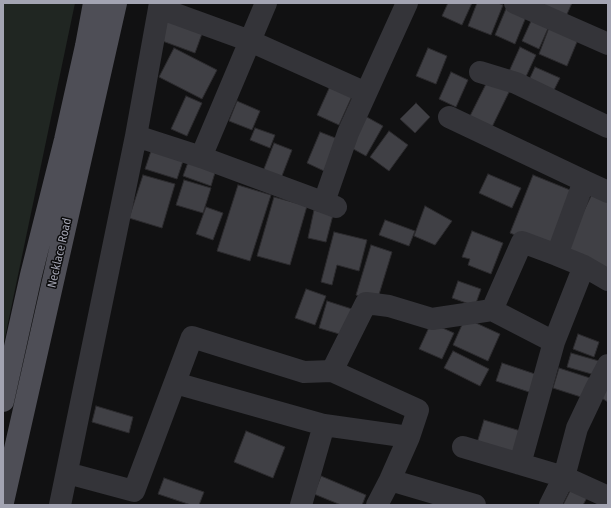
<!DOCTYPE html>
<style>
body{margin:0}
#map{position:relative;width:611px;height:508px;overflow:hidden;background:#111112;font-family:"Fira Sans Condensed",sans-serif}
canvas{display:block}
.frame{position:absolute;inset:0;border:4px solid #a3a4b2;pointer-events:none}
</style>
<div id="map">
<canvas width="611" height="508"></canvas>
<div class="frame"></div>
</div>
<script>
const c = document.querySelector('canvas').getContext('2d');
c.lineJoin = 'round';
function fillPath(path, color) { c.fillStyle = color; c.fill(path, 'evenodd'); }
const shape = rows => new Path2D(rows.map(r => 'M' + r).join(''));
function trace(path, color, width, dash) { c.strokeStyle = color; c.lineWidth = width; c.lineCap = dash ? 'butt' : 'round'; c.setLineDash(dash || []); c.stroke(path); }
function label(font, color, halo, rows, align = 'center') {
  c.font = font + ' "Fira Sans Condensed",sans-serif'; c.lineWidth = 3; c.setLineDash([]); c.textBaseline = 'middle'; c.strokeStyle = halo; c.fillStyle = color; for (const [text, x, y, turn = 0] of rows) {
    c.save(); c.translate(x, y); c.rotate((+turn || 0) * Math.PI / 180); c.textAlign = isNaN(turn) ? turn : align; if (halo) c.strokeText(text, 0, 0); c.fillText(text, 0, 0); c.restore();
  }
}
fillPath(shape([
 [3,3,75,3,3,347]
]), '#202622');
const building = shape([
 [448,3,472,3,462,25,442,16,448,3],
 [477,3,498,3,503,5,491,35,468,26,477,3],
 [542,3,572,3,563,23,542,3],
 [508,4,528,12,515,44,495,35,508,4],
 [165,18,203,31,195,53,157,39,165,18],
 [532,19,549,26,539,49,522,41,532,19],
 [550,25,579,37,567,66,539,54,550,25],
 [520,47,536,55,523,83,507,76,520,47],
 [174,48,217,70,202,99,159,77,174,48],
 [428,48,447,56,436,84,416,76,428,48],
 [535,67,560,78,553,92,529,80,535,67],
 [451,72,468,80,456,107,439,99,451,72],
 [488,80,510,90,491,129,469,118,488,80],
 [331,84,353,94,339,125,317,115,331,84],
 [186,96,202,103,187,136,171,129,186,96],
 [237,101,260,111,252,130,229,121,237,101],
 [416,103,430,117,415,133,400,119,416,103],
 [365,116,383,126,366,156,348,146,365,116],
 [255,128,275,135,270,148,250,140,255,128],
 [389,131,408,145,389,171,370,157,389,131],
 [320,132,338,139,324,171,307,163,320,132],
 [274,143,292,150,280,181,262,174,274,143],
 [153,145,185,155,177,179,145,169,153,145],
 [190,157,217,166,211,186,183,176,190,157],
 [488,174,521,188,512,208,479,193,488,174],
 [143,175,175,184,162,228,129,218,143,175],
 [533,175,575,192,552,250,510,233,533,175],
 [184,180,211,188,203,213,176,205,184,180],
 [238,185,271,195,250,261,217,251,238,185],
 [592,194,608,202,608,271,565,250,592,194],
 [274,197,307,206,290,265,257,256,274,197],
 [425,206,452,221,435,245,414,236,425,206],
 [206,207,223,213,213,240,196,234,206,207],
 [314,210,333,215,326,242,308,238,314,210],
 [385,220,415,231,409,246,379,235,385,220],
 [472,231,503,243,491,274,468,265,470,259,462,257,472,231],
 [334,232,367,240,359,271,337,265,332,285,321,282,334,232],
 [371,245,392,252,377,301,356,295,371,245],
 [458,281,481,289,475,306,452,298,458,281],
 [306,289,326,296,315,325,295,318,306,289],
 [327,301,355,310,346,336,319,328,327,301],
 [465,318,500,334,488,361,453,345,465,318],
 [431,323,454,333,442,359,419,349,431,323],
 [578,334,599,342,594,357,573,349,578,334],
 [453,351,489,369,480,386,444,368,453,351],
 [571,353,599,361,595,375,567,367,571,353],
 [502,363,541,376,535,394,496,381,502,363],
 [559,368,590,378,584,398,553,388,559,368],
 [608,386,608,402,600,397,608,386],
 [96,406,133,417,129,433,92,422,96,406],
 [484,420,524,432,517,455,477,443,484,420],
 [246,431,285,447,273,478,234,462,246,431],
 [321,476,366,495,362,505,341,505,314,494,321,476],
 [164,478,204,492,199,505,191,505,158,494,164,478],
 [573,485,589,494,583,505,563,505,573,485]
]);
fillPath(building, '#404045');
trace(building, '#2c2b2e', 1);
trace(shape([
 [515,3,608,44],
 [159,8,250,41,366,93],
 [480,72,516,83,608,127],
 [449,117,584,181],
 [136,136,201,157,336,207],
 [201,157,266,3],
 [324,202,348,133,407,3],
 [584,266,608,280],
 [554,342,492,310,522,242,557,255],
 [175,383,324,425,409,437,418,410,332,371],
 [463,447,564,477,608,497],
 [520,464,554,342,584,266,557,255,584,181,608,192],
 [67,473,134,491,192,337,304,372,332,371,366,303,389,306,432,319,492,310],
 [390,480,475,505],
 [60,505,136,136,160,3],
 [301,505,324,425],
 [377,505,390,480,409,437],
 [550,505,564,477,577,428,596,388,608,365]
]), '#343439', 22);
trace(shape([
 [3,401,31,275,65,140,86,46,94,3],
 [3,502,116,3]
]), '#4e4e56', 22);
label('12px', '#a3a4b2', '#0c0c0d', [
 ["Necklace Road",60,253,-77]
]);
</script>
